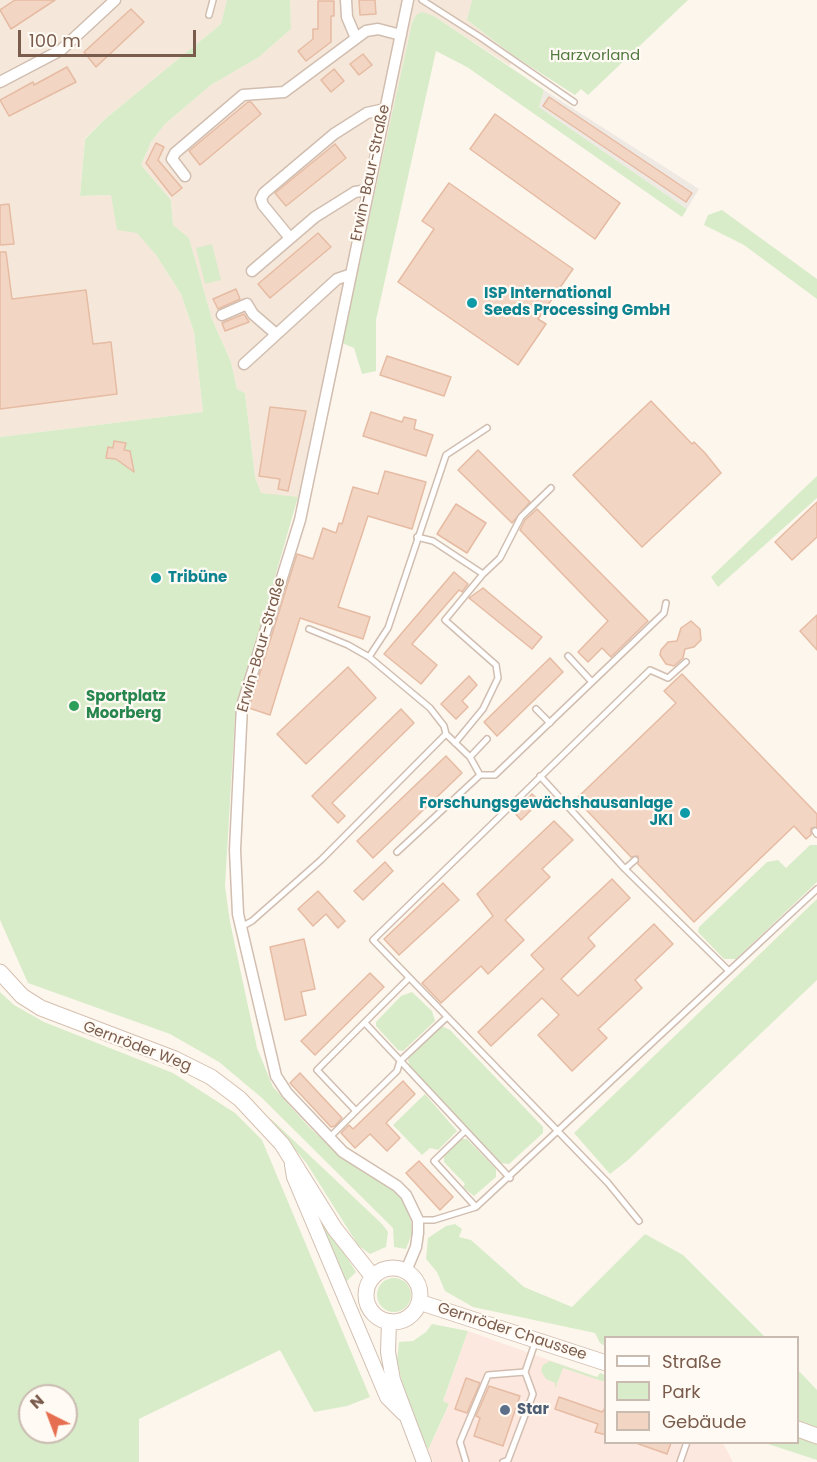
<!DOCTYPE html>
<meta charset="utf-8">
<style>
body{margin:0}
#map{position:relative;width:817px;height:1462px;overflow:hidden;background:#fdf6ec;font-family:Poppins,sans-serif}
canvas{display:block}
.legend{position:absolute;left:604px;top:1336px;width:195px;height:108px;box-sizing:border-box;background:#fffaf3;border:2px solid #cabbb1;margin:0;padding:8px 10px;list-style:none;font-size:18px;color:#7a5c4d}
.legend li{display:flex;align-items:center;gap:12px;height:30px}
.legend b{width:30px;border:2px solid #cabbb1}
.north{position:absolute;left:18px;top:1384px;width:60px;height:60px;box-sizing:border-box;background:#fffaf3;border:2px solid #cabbb1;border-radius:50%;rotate:318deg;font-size:16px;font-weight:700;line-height:24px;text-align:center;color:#7a5c4d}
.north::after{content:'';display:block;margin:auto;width:21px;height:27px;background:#e76f51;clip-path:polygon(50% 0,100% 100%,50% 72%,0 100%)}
.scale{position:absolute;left:18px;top:30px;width:178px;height:27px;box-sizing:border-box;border:3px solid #7a5c4d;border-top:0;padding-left:8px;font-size:18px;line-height:21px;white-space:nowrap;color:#7a5c4d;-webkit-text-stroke:4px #fffaf3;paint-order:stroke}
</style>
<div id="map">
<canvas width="817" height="1462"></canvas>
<ul class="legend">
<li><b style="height:8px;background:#fff"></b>Straße</li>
<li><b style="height:16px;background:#d8ecc9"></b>Park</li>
<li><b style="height:16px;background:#f3d5c3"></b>Gebäude</li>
</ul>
<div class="north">N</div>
<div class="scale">100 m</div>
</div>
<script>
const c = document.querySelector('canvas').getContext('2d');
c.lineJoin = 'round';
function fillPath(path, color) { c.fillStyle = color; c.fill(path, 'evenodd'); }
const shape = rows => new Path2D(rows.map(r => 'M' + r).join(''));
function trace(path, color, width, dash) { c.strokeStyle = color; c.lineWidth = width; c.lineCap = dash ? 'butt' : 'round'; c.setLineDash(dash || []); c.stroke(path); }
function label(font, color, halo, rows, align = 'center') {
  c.font = font + ' Poppins,sans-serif'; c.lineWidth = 4.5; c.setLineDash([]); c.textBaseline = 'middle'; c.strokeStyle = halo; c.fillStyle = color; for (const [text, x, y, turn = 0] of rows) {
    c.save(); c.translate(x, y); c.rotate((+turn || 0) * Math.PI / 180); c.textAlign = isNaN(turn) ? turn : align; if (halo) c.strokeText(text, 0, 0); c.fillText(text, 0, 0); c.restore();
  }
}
fillPath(shape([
 [0,0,227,0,221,24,105,119,85,138,80,196,111,195,156,255,181,294,194,332,203,412,0,437],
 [290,0,472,0,467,20,514,56,510,66,434,16,416,15,412,23,310,501,261,493,255,477,245,393,237,389,231,362,212,319,189,238,173,225,171,200,141,165,151,142,165,124,211,85,259,57,291,29]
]), '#f5e8da');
fillPath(shape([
 [468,1331,605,1380,606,1442,723,1443,733,1462,433,1462,428,1450,449,1405,443,1402]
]), '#fde8e0');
fillPath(shape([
 [544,90,699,189,687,209,539,107]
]), '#efe9e4');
fillPath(shape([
 [227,0,290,0,291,29,259,57,211,85,165,124,151,142,141,165,171,200,173,225,189,238,212,319,231,362,237,389,245,393,255,477,261,493,298,497,235,716,225,886,230,922,257,1048,273,1087,309,1127,339,1155,397,1193,405,1202,411,1219,412,1233,406,1249,394,1247,393,1228,262,1098,219,1062,170,1034,28,983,0,920,0,437,203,412,194,332,181,294,156,255,137,233,117,230,111,195,80,196,85,139,105,119,221,24],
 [472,0,688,0,588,95,581,89,575,95,514,56,467,20],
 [422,12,434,16,544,90,539,107,687,209,682,217,467,67,436,51,376,320,376,371,362,374,354,348,342,343,412,23,416,15],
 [722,210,817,279,817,299,744,245,704,225,708,215],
 [212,244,221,280,205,284,196,248],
 [817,476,817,498,718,587,711,577],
 [810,845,817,845,817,882,736,959,724,959,698,932,699,927,767,862,778,860,786,868],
 [817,899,817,980,628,1160,610,1174,574,1133],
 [0,992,14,1005,44,1022,173,1073,235,1113,262,1140,370,1397,347,1406,314,1412,280,1350,139,1419,139,1462,0,1462],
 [30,1396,66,1396,66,1432,30,1432],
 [412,992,432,1011,435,1021,403,1051,398,1050,376,1026,376,1022,401,996],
 [444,1027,450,1030,543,1127,543,1133,509,1164,501,1163,409,1065,408,1059,439,1028],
 [425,1094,457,1131,438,1150,430,1148,422,1155,393,1125],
 [269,1117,382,1224,388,1232,386,1247,370,1254,358,1245,307,1164],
 [460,1139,467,1139,496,1169,496,1177,474,1196,463,1187,465,1184,444,1162,444,1154],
 [310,1198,356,1272,345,1283],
 [455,1224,462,1229,459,1237,471,1240,524,1287,572,1307,645,1234,683,1255,765,1337,606,1338,605,1346,600,1343,595,1333,473,1307,445,1291,437,1272,426,1259,428,1238,446,1226],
 '377 1295a17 17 0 1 1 34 0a17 17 0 1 1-34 0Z',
 [432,1324,468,1331,443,1401,449,1404,428,1450,406,1399,397,1360,399,1342,413,1341,426,1332],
 [550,1361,597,1377,600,1373,605,1375,605,1382,563,1368,555,1389,555,1383,546,1379,541,1371,543,1365],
 [798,1370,817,1390,817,1428,798,1422],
 [798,1437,817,1444,817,1460,765,1443,798,1442]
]), '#d8ecc9');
const building = shape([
 [15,0,55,0,11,29,0,10,15,0],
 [359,0,375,0,376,14,360,15,359,0],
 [318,1,334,1,334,16,331,16,331,42,306,61,298,51,313,39,313,29,318,29,318,1],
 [131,9,144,22,96,67,84,52,131,9],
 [363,54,372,65,359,75,350,64,363,54],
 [67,67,76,82,9,116,0,100,33,82,34,85,67,67],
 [334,69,344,81,331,92,321,80,334,69],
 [549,97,692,193,686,202,543,106,549,97],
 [248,102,251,102,261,114,200,165,189,151,248,102],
 [495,114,620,203,595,239,470,149,495,114],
 [156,143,164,147,158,160,182,188,172,196,146,163,156,143],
 [335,144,346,158,286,206,275,193,335,144],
 [449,183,573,269,538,319,546,324,518,365,398,282,434,229,422,221,449,183],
 [9,204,14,244,0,245,0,205,9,204],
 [318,233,331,247,270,298,258,284,318,233],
 [0,252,6,252,12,299,86,290,93,344,111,342,117,394,0,409,0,252],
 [236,289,240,299,218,309,213,299,236,289],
 [244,314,249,322,225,331,222,323,244,314],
 [387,356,451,377,444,396,380,375,387,356],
 [651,401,692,444,694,442,705,453,721,473,642,547,573,475,651,401],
 [270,407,306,411,288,491,278,489,280,479,259,476,270,407],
 [371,412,402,422,404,417,416,420,414,429,433,435,426,456,363,436,371,412],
 [114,441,126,443,124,450,130,451,134,472,116,459,106,458,108,447,113,448,114,441],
 [478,450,530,502,512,523,458,470,478,450],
 [385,471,426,482,412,529,368,516,338,607,370,617,363,639,300,618,270,715,249,708,297,554,313,559,323,528,336,533,339,523,342,524,353,487,378,494,385,471],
 [817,502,817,537,792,560,775,542,817,502],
 [456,504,486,523,467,553,437,534,456,504],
 [537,509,648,621,611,657,602,648,588,662,578,652,608,621,520,530,525,520,537,509],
 [454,572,468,584,462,592,459,590,412,644,437,665,421,684,384,654,454,572],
 [483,588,542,637,532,649,469,598,483,588],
 [817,615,817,650,800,631,817,615],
 [691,621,700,629,701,640,694,647,685,649,683,658,674,666,666,664,660,655,661,650,668,642,677,641,681,628,691,621],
 [550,658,563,672,497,736,484,722,550,658],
 [348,667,376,698,306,764,277,734,348,667],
 [682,674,817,814,817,827,811,828,811,835,806,839,794,826,694,922,638,864,638,856,631,857,576,799,676,703,664,691,682,674],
 [469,676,477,685,462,701,468,707,456,719,441,704,469,676],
 [401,709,414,723,332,803,345,816,338,823,312,796,401,709],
 [446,756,462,773,373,858,357,841,446,756],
 [532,794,540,801,521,820,514,812,532,794],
 [554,821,573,840,542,869,550,877,505,920,524,940,488,974,481,966,441,1003,422,983,493,916,477,894,554,821],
 [385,862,393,871,363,900,354,891,385,862],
 [612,879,630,898,588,938,595,946,561,979,578,996,654,924,673,944,635,980,642,988,598,1029,607,1038,572,1071,538,1035,559,1015,542,998,491,1046,478,1032,544,969,531,955,612,879],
 [443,883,459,900,399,955,384,939,443,883],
 [318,891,345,921,338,928,326,914,313,926,298,909,318,891],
 [304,939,315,989,301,992,306,1015,285,1020,270,947,304,939],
 [370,973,384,987,315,1055,301,1041,370,973],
 [300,1073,342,1118,335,1126,331,1127,290,1083,300,1073],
 [403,1081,415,1094,386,1123,400,1138,387,1151,370,1134,355,1148,341,1133,349,1125,353,1129,403,1081],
 [419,1161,453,1197,440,1210,406,1173,419,1161],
 [466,1378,480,1383,467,1413,455,1409,466,1378],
 [489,1386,520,1396,503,1446,474,1436,480,1418,476,1416,489,1386],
 [559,1397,602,1412,606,1407,606,1435,595,1432,598,1424,555,1409,559,1397],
 [636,1443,671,1443,667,1454,636,1443]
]);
fillPath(building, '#f3d5c3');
trace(building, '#e6bba3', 1.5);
const service = shape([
 [422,0,480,37,574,102],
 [209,15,213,0],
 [417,537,433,541,483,574,445,620,496,665,498,678,483,709,455,743],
 [483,574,500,558,521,517,551,488],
 [309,629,348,645,369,657,388,628,446,455,487,428],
 [568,656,592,682],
 [536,709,550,723],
 [470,757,487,739],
 [480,775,495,775,664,613,666,603],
 [540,776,625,869,635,860],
 [815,831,817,834],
 [397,852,480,775,470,757,446,734],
 [625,869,729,971,817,889],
 [241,927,252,921,321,860,446,734,444,726,430,708,369,657],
 [365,1023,510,1178],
 [356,1111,397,1071,400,1061,447,1017],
 [465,1131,434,1161,476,1207],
 [329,1138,356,1111,317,1070,408,979],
 [418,1220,434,1220,476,1207,729,971],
 [639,1221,608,1183,373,940,650,670,668,678,686,662],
 [466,1462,460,1442,488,1375,525,1372],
 [503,1462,508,1460,533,1394,525,1372,535,1343],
 [680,1462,687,1442]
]);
const minor = shape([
 [346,0,347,17,355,36],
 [0,82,61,50,115,0],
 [185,176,172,159,175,153,243,95,284,92,366,31,378,29,401,35],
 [290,238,263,205,261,199,264,193,334,134,367,113,385,109],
 [252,271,315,217,355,192,368,190],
 [222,315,247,304,253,314,276,334],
 [244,364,337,279,349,275],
 [406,1271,416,1247,418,1233,418,1220,406,1195,397,1186,343,1152,287,1093,276,1076,238,914,235,850,242,706,300,520,408,0]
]);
const tertiary = shape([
 [292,1165,294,1177,387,1397,404,1414],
 [389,1321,388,1352,393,1380,424,1462]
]);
const secondary = shape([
 [0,972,22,996,41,1008,175,1059,211,1077,240,1099,282,1144,335,1229,373,1277],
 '366 1295a27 27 0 1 1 54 0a27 27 0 1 1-54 0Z',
 [419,1302,606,1363],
 [798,1429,817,1436]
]);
trace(service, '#d1beb0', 8);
trace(minor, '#d1beb0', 13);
trace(tertiary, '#d1beb0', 16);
trace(secondary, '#d6c0b0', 17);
trace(service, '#fff', 5);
trace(minor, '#fff', 10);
trace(tertiary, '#fff', 14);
trace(secondary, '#fff', 15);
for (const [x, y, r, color] of [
 [472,303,6,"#0f9aa8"],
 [156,578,6,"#0f9aa8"],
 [74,706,6,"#2e9e5b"],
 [685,813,6,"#0f9aa8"],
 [505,1410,6,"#5c6f8a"]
]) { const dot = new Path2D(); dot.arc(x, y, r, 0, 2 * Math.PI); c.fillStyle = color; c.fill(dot); trace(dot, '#fffaf3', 2); }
label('15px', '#537a41', '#fffaf3', [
 ["Harzvorland",595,56]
]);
label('15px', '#7a5c4d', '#fffaf3', [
 ["Erwin-Baur-Straße",371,173,-78],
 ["Erwin-Baur-Straße",262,645,-74],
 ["Gernröder Weg",137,1047,21],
 ["Gernröder Chaussee",512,1332,18]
]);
label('bold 15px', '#0d838f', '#fffaf3', [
 ["ISP International",484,294],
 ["Seeds Processing GmbH",484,311],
 ["Tribüne",168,578],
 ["Forschungsgewächshausanlage",673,804,"right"],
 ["JKI",673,821,"right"]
], 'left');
label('bold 15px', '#27864d', '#fffaf3', [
 ["Sportplatz",86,697],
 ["Moorberg",86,714]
], 'left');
label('bold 15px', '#4e5e75', '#fffaf3', [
 ["Star",517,1410]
], 'left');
</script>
